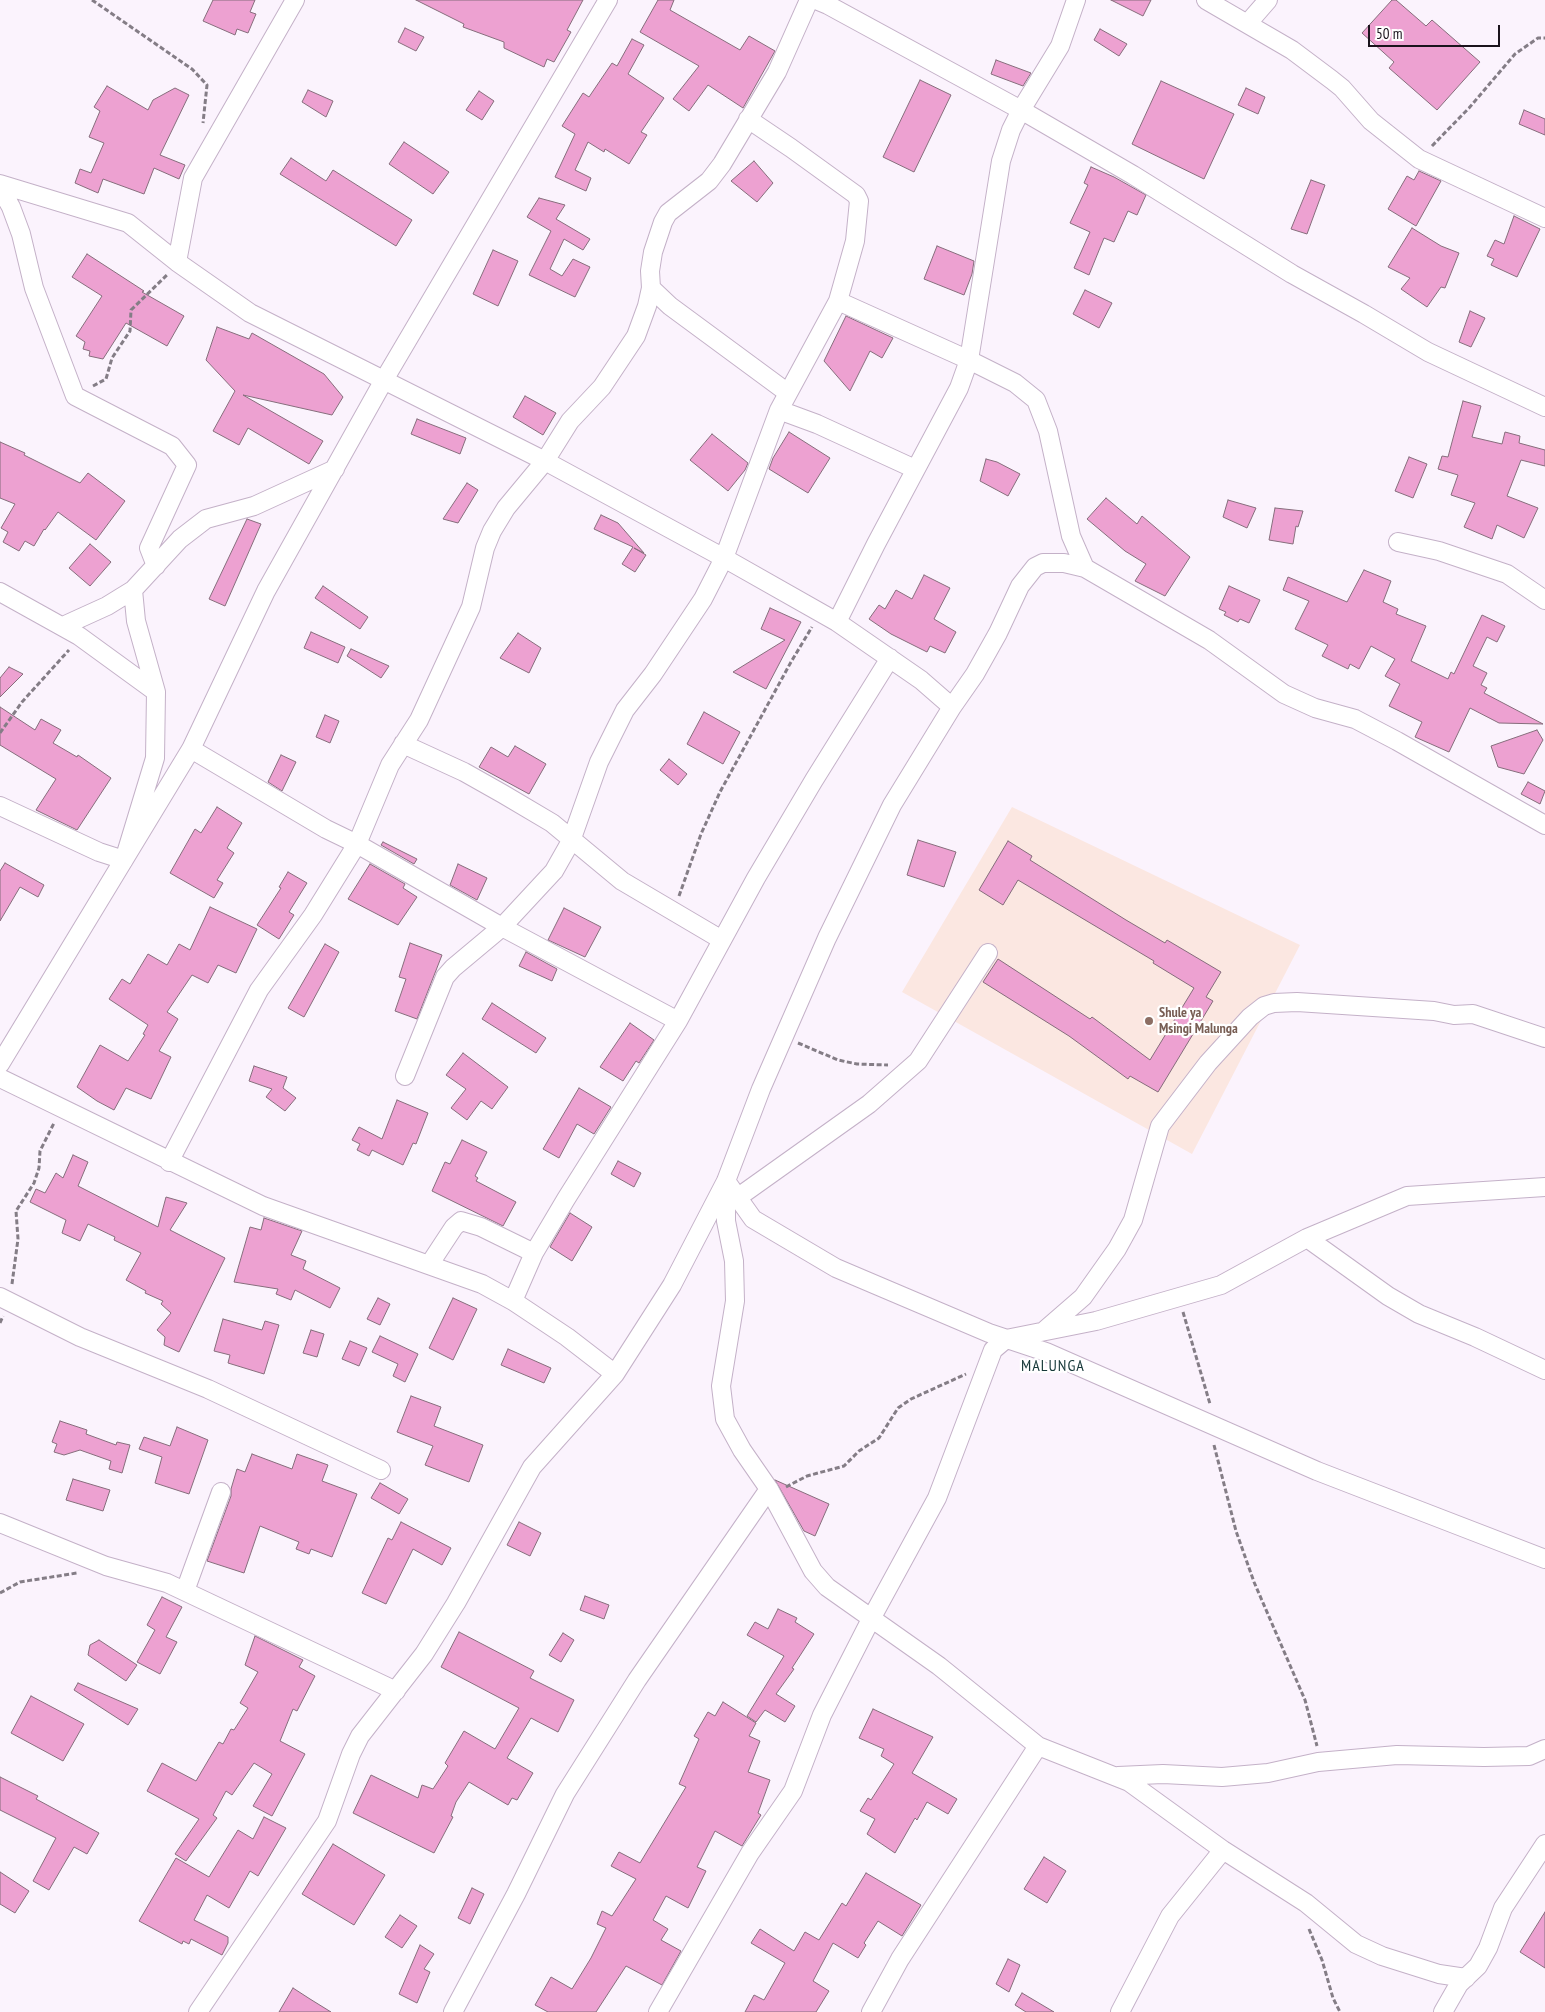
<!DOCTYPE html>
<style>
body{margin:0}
#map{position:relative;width:1545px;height:2012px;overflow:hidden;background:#fbf3fd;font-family:"PT Sans Narrow",sans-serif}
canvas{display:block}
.scale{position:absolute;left:1368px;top:25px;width:132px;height:22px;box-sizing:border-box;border:2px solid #1a131c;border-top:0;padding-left:6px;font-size:15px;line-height:18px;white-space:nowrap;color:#1a131c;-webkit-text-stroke:4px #fff;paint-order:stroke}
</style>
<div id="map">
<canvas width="1545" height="2012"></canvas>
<div class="scale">50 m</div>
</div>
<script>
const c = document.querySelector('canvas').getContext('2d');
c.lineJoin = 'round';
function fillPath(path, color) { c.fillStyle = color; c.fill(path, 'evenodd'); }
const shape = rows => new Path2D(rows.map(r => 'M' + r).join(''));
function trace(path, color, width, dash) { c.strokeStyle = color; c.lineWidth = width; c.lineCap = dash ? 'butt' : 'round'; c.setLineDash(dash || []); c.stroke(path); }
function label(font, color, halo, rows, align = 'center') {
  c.font = font + ' "PT Sans Narrow",sans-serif'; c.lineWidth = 4.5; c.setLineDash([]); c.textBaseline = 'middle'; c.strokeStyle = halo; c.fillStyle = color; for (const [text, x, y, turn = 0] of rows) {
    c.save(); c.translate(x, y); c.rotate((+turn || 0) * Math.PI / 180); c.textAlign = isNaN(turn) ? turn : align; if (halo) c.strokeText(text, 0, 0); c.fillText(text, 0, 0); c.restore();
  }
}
fillPath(shape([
 [1012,807,1300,945,1192,1154,902,992]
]), '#fbe7e1');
const building = shape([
 [213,0,255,0,250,12,256,14,248,33,237,29,235,35,203,21,213,0],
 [416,0,583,0,567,30,571,32,554,62,547,59,544,67,504,48,504,42,463,27,464,24,416,0],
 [658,0,674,0,670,10,740,50,749,36,775,51,743,108,708,85,689,111,673,99,699,66,640,32,658,0],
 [1111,0,1151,0,1143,16,1111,0],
 [1392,0,1396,0,1426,26,1432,20,1480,62,1437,110,1389,68,1394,62,1362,33,1392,0],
 [405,28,424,37,416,51,398,42,405,28],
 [1100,29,1127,44,1119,56,1094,40,1100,29],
 [632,39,644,45,628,74,664,98,641,132,647,135,629,164,605,149,604,152,588,142,575,170,591,178,586,191,555,177,575,134,562,126,583,93,589,97,612,63,617,66,632,39],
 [996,60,1031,73,1023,86,991,74,996,60],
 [920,80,951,95,914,172,883,157,920,80],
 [1161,81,1234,114,1204,179,1132,144,1161,81],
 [107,86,148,110,153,100,175,88,189,95,160,155,185,165,179,179,154,168,144,194,103,179,98,193,75,183,80,169,91,173,104,143,89,137,100,111,94,107,107,86],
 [1246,88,1265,97,1258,114,1238,105,1246,88],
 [308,90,333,101,326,117,302,102,308,90],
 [479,91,494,101,482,120,466,110,479,91],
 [1524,110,1545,119,1545,135,1519,124,1524,110],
 [404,142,449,172,433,194,389,164,404,142],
 [291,158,326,181,333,170,412,220,396,246,280,174,291,158],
 [754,161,773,183,757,202,731,181,754,161],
 [1091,167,1114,177,1146,195,1137,215,1128,211,1114,242,1104,238,1089,275,1074,268,1090,232,1070,223,1088,185,1084,183,1091,167],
 [1419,171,1441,181,1416,226,1388,209,1407,176,1414,180,1419,171],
 [1311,180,1325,185,1307,234,1291,229,1311,180],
 [539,198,565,205,556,219,590,239,583,250,564,239,550,269,562,276,573,259,590,267,575,297,529,275,551,231,527,217,539,198],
 [1514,216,1540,229,1517,277,1491,265,1494,259,1487,256,1495,240,1504,244,1514,216],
 [1412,228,1441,246,1459,253,1445,288,1441,287,1427,307,1401,289,1410,278,1388,267,1412,228],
 [937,246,974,261,972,274,964,295,924,279,937,246],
 [493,250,518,261,498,306,473,294,493,250],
 [87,254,144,291,142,292,184,316,167,346,126,323,103,359,89,356,90,351,83,349,85,342,76,336,102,296,72,277,87,254],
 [1085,290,1112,303,1099,328,1073,314,1085,290],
 [1470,311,1485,318,1471,347,1459,342,1470,311],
 [846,316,893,338,882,358,870,351,850,391,824,361,846,316],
 [217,327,249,339,252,333,324,374,343,397,332,415,243,395,323,441,309,464,248,428,239,445,213,431,235,391,206,360,217,327],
 [525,396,556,413,543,435,513,417,525,396],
 [1463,401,1481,406,1472,437,1502,444,1505,432,1520,436,1519,443,1545,450,1545,466,1521,460,1507,496,1538,508,1524,538,1497,525,1492,539,1464,527,1475,503,1451,495,1458,475,1438,469,1442,456,1448,457,1463,401],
 [417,419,466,438,460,454,411,434,417,419],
 [789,432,830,458,808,493,769,469,773,458,789,432],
 [712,434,748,463,745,470,728,491,690,460,712,434],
 [0,442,25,453,24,455,80,483,88,473,125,501,96,540,58,512,45,530,44,529,34,546,25,541,19,551,3,542,8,532,1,528,15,504,0,498,0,442],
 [1409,457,1427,464,1413,498,1395,491,1409,457],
 [986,459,997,462,1020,474,1008,496,980,481,986,459],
 [467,483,478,490,458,523,443,519,467,483],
 [1106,498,1137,524,1142,516,1190,557,1165,596,1135,581,1146,564,1125,551,1087,519,1106,498],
 [1228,500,1256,508,1247,528,1223,517,1228,500],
 [1275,508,1303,511,1298,527,1296,526,1293,544,1269,540,1275,508],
 [601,515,618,523,644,553,634,548,646,555,635,572,622,564,633,547,594,529,601,515],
 [247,519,261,524,225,606,209,599,247,519],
 [90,544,111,562,90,586,69,568,90,544],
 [1364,570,1391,581,1383,602,1398,609,1396,614,1426,626,1411,661,1448,679,1451,672,1454,674,1482,615,1505,626,1497,642,1487,637,1473,666,1487,673,1481,685,1487,688,1484,693,1543,724,1499,723,1470,708,1449,752,1415,737,1422,722,1389,706,1400,684,1385,676,1395,659,1371,646,1359,669,1350,664,1348,669,1322,656,1328,645,1295,629,1309,601,1283,590,1288,577,1347,602,1364,570],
 [924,575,950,588,934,619,956,632,945,653,930,646,927,652,891,634,869,619,879,605,885,609,896,590,912,599,924,575],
 [323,586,368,617,360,629,315,598,323,586],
 [1229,586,1260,600,1249,623,1240,619,1238,622,1224,615,1226,612,1219,609,1229,586],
 [770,608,801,622,766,689,733,672,785,640,761,629,770,608],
 [311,632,345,647,338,663,304,648,311,632],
 [518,633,541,648,529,673,500,658,518,633],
 [351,649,389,666,381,678,347,656,351,649],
 [9,667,23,674,0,697,0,678,9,667],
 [0,707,35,730,41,719,61,730,53,743,77,757,78,755,111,778,77,830,36,810,56,779,0,745,0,707],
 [704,712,740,732,723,764,687,744,704,712],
 [325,715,339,721,330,743,316,737,325,715],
 [1537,730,1543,740,1524,774,1498,767,1491,746,1537,730],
 [515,746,546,764,529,794,479,767,491,747,508,757,515,746],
 [281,755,296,762,282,791,268,782,281,755],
 [669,759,687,774,678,785,660,770,669,759],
 [1528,782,1545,791,1540,804,1521,794,1528,782],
 [217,807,242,823,227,848,234,853,217,880,223,883,214,898,170,873,195,829,201,833,217,807],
 [918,840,956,852,944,887,907,875,918,840],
 [1008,841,1032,856,1030,860,1126,920,1165,943,1167,940,1221,972,1206,997,1213,1001,1158,1092,1130,1076,1128,1079,1069,1036,983,982,998,959,1090,1019,1092,1017,1150,1060,1194,988,1153,963,1154,961,1018,880,1003,905,979,890,1008,841],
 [383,842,417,859,414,864,381,845,383,842],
 [5,863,44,885,38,897,20,887,0,921,0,871,5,863],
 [370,864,405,884,403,888,417,897,398,925,348,899,370,864],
 [458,864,487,878,477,900,450,885,458,864],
 [288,872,307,883,289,912,294,915,279,939,257,925,281,888,279,887,288,872],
 [210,907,257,929,236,973,218,965,208,983,192,975,167,1012,178,1019,159,1051,171,1057,151,1099,126,1088,114,1110,97,1101,77,1087,100,1045,128,1061,145,1035,143,1034,148,1025,109,999,122,979,130,984,148,954,167,965,179,944,190,950,210,907],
 [564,908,601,927,585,957,548,940,564,908],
 [410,943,442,955,417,1019,395,1011,406,979,399,977,410,943],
 [325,944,339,952,304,1017,288,1008,325,944],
 [526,952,557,969,552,981,519,966,526,952],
 [492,1003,546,1038,536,1053,482,1019,492,1003],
 [630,1023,654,1040,639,1063,636,1061,623,1081,600,1067,630,1023],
 [463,1053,508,1087,492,1109,481,1101,467,1120,451,1108,466,1089,446,1075,463,1053],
 [254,1066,287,1077,283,1088,296,1098,285,1111,266,1097,272,1089,249,1081,254,1066],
 [579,1088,611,1107,594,1134,577,1124,559,1158,543,1149,579,1088],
 [397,1100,428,1113,416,1144,413,1143,403,1165,372,1150,369,1156,357,1150,360,1144,352,1140,359,1127,382,1139,397,1100],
 [462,1140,487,1152,475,1176,478,1178,476,1181,516,1202,503,1226,432,1191,445,1162,450,1164,462,1140],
 [73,1155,88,1162,78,1186,158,1227,166,1197,187,1203,170,1230,225,1258,179,1352,164,1345,165,1337,157,1330,171,1313,161,1304,163,1301,145,1293,146,1291,126,1280,141,1253,114,1240,115,1237,88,1224,80,1241,62,1233,66,1220,30,1202,36,1189,45,1193,56,1173,63,1178,73,1155],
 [618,1161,641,1173,634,1187,611,1174,618,1161],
 [570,1213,592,1227,572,1261,550,1247,570,1213],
 [264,1218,302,1231,291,1255,306,1261,303,1269,340,1288,330,1308,295,1290,291,1300,276,1294,278,1289,234,1282,250,1227,261,1230,264,1218],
 [378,1298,390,1304,380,1325,367,1319,378,1298],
 [453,1298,477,1309,453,1360,429,1348,453,1298],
 [223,1319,262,1330,265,1321,279,1325,264,1374,228,1363,230,1355,214,1351,223,1319],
 [311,1330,324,1334,317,1357,303,1353,311,1330],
 [380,1336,418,1354,405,1382,393,1376,398,1364,372,1352,380,1336],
 [350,1341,367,1348,359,1366,342,1359,350,1341],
 [508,1349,551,1368,544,1383,501,1365,508,1349],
 [411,1396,441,1407,434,1426,483,1445,469,1482,425,1465,433,1446,397,1432,411,1396],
 [60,1421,87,1430,86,1434,116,1445,117,1442,130,1445,122,1473,109,1469,111,1461,80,1450,64,1455,54,1452,57,1444,52,1442,60,1421],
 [177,1427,208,1440,189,1494,155,1483,162,1457,139,1449,144,1437,170,1446,177,1427],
 [252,1454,292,1469,297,1454,328,1465,322,1481,357,1494,332,1557,311,1549,309,1554,296,1549,299,1542,260,1526,244,1573,207,1561,231,1496,231,1489,237,1469,245,1472,252,1454],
 [73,1479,110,1490,103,1511,66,1500,73,1479],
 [775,1480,829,1504,815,1536,804,1531,775,1480],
 [380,1483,408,1499,399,1514,371,1498,380,1483],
 [401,1522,451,1548,442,1565,413,1549,386,1604,362,1593,388,1538,392,1540,401,1522],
 [519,1522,541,1533,530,1556,507,1545,519,1522],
 [585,1596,609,1605,604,1619,580,1610,585,1596],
 [162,1597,182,1607,166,1637,177,1642,160,1674,137,1662,155,1630,147,1625,162,1597],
 [778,1609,797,1618,795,1622,814,1634,792,1668,794,1669,776,1694,795,1706,785,1722,765,1710,756,1722,747,1716,784,1656,747,1635,755,1622,768,1629,778,1609],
 [459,1632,534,1671,530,1678,574,1700,558,1732,531,1718,507,1758,533,1773,517,1800,512,1798,508,1805,469,1782,456,1802,451,1816,453,1817,434,1853,353,1813,371,1775,418,1798,422,1785,433,1789,448,1766,445,1763,464,1731,495,1749,519,1708,441,1667,459,1632],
 [563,1633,574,1640,561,1662,549,1655,563,1633],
 [255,1636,303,1660,299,1667,315,1676,297,1711,293,1709,280,1741,305,1754,272,1816,253,1806,272,1774,254,1763,232,1795,226,1791,213,1815,217,1818,186,1861,175,1854,199,1819,147,1791,162,1763,196,1781,219,1742,223,1744,231,1729,234,1730,248,1708,240,1703,258,1672,245,1665,255,1636],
 [99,1640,137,1665,126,1681,88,1655,90,1645,99,1640],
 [78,1683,138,1709,128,1725,74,1690,78,1683],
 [31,1696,84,1724,63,1761,11,1733,31,1696],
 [723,1702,756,1723,749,1736,760,1741,748,1772,770,1780,758,1813,761,1815,742,1846,715,1831,697,1867,706,1871,688,1908,666,1896,653,1920,668,1929,661,1940,681,1951,662,1985,626,1966,596,2012,548,2012,535,2005,551,1977,572,1989,591,1958,606,1928,597,1924,602,1911,612,1916,636,1879,611,1866,619,1852,640,1863,686,1787,679,1784,699,1739,694,1736,708,1712,715,1716,723,1702],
 [873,1709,933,1737,912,1773,957,1799,948,1814,927,1802,917,1820,915,1818,895,1853,867,1834,875,1819,860,1811,868,1798,871,1800,894,1764,881,1756,884,1749,859,1738,873,1709],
 [0,1777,38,1796,36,1799,99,1833,87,1854,74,1847,49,1890,33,1881,56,1838,0,1810,0,1777],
 [264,1817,286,1828,258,1876,250,1871,229,1908,207,1895,194,1920,228,1937,228,1943,222,1955,191,1939,189,1944,183,1941,182,1944,139,1921,176,1858,209,1877,238,1830,253,1839,264,1817],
 [333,1844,385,1875,354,1925,302,1894,333,1844],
 [1044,1857,1066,1871,1047,1903,1024,1889,1044,1857],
 [0,1872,29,1891,15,1913,0,1904,0,1872],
 [866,1873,921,1905,902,1936,878,1921,864,1943,866,1945,858,1958,833,1943,813,1981,829,1991,816,2012,745,2012,754,1995,764,2000,785,1963,751,1943,760,1929,794,1951,805,1932,819,1940,842,1903,846,1906,866,1873],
 [472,1888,484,1894,470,1924,458,1918,472,1888],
 [1545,1912,1545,1968,1520,1952,1545,1912],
 [400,1915,417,1926,402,1948,385,1937,400,1915],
 [420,1945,434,1954,424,1969,430,1972,417,2003,399,1994,420,1945],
 [1008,1959,1020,1965,1009,1992,996,1984,1008,1959],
 [293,1988,310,1999,331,2012,279,2012,293,1988],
 [1022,1993,1054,2012,1026,2012,1015,2005,1022,1993]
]);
fillPath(building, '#eda1d1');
trace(building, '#866d7c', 1);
const minor = shape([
 [816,0,828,5,1021,110,1133,175,1292,274,1364,314,1428,352,1545,407],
 [1206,0,1292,50,1332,80,1342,88,1371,121,1419,159,1545,218],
 [1248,23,1268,0],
 [0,184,128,223,177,262,250,313,545,461,724,558,837,622,921,680,952,707],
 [0,187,11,207,21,234,34,288,75,396,172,446,187,465,149,548,156,566],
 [177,262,193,178,295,0],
 [651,288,670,306,788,393],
 [838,301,969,360,1015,383,1036,400,1048,431,1071,536,1085,568,1209,640,1284,694,1315,708,1355,719,1397,741,1545,825],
 [779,410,817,424,915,469],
 [1398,542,1439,551,1507,574,1545,600],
 [0,592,79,636,156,692],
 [837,622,876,544,959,388,969,360,1001,161,1011,130,1021,110,1060,46,1076,0],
 [63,626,107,606,133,590,180,539,206,519,254,506,335,469],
 [403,744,464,772,503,794,552,823,622,881,722,940],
 [191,749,326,829,357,844,502,927,678,1021],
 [0,806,99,852,124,860,155,758,156,692,136,621,133,590],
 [0,1064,191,749,266,591,384,380,608,0],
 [405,1076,445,977,453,968,502,927,554,871,571,841,599,762,625,710,653,674,703,599,724,558,779,410,838,301,855,241,859,201,856,195,791,148,748,119],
 [0,1078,263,1206,482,1284,513,1301,567,1337,615,1374],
 [169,1162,259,990,313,915,357,844,390,765,419,720,471,607,485,548,492,531,506,508,545,461,570,421,602,387,636,336,647,306,651,288,650,271,653,252,663,222,668,213,709,181,722,164,777,72,809,0],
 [726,1181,753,1219,836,1268,989,1333,1046,1352,1317,1471,1545,1559],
 [726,1184,726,1221,734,1261,735,1301,721,1386,725,1419,742,1450,769,1489,813,1571,827,1587,939,1666,1038,1746,1129,1782,1223,1850,1306,1903,1356,1944,1382,1956,1439,1974,1466,1978],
 [737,1198,869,1104,918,1061,988,953],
 [1307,1238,1388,1296,1419,1314,1475,1337,1545,1370],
 [429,1265,454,1227,461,1221,481,1227,534,1253],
 [0,1297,80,1337,208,1389,381,1470],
 [513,1301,534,1253,566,1199,678,1021,756,878,814,780,890,658],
 [1045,1330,1083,1297,1117,1249,1133,1220,1160,1126,1208,1063,1250,1017,1264,1006,1274,1003,1297,1002,1434,1011,1454,1015,1473,1014,1545,1038],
 [0,1523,106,1566,167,1583,396,1691],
 [185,1591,221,1492],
 [1118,1776,1163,1774,1222,1777,1268,1773,1318,1762,1397,1755,1484,1757,1529,1756,1545,1749],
 [198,2012,327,1821,351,1754,360,1736,424,1654,456,1603,532,1467,615,1374,672,1285,726,1181,761,1089,827,938,892,805,952,707,975,674,998,633,1020,586,1035,567,1043,563,1064,563,1085,568],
 [453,2012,516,1894,565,1794,637,1680,769,1489],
 [658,2012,750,1853,793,1791,822,1715,871,1619,937,1498,993,1350,1006,1339,1096,1321,1221,1285,1307,1238,1407,1196,1545,1187],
 [871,2012,900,1959,1038,1746],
 [1120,2012,1170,1916,1223,1850],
 [1443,2012,1459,1984,1478,1966,1488,1948,1503,1908,1545,1844]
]);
trace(minor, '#c4b1c8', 20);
trace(shape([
 [92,0,192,69,207,85,203,123],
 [1432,146,1469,108,1515,54,1538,38,1545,38],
 [93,386,106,379,112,358,130,331,131,310,168,274],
 [0,733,22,702,69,650],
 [679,896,701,834,720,792,791,662,812,627],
 [798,1043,838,1060,857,1064,888,1065],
 [12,1284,18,1239,16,1211,34,1183,39,1168,40,1151,54,1123],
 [1183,1312,1210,1404],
 [0,1323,3,1316],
 [1214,1445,1236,1531,1254,1582,1305,1700,1317,1746],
 [786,1487,807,1476,844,1466,859,1451,879,1438,898,1408,911,1399,966,1374],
 [0,1593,20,1582,77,1573],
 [1309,1929,1322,1960,1333,1998,1340,2012]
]), '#847d86', 3, [5, 2.5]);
trace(minor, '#fff', 18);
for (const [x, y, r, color] of [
 [1149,1021,5,"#8d6e63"]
]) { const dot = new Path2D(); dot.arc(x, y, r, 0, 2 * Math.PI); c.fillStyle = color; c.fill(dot); trace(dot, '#fff', 2); }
label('bold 14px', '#785e54', '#fff', [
 ["Shule ya",1159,1013],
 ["Msingi Malunga",1159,1029]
], 'left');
c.letterSpacing = '1px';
label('16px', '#163839', '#fff', [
 ["MALUNGA",1053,1366]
]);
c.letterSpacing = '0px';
</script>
